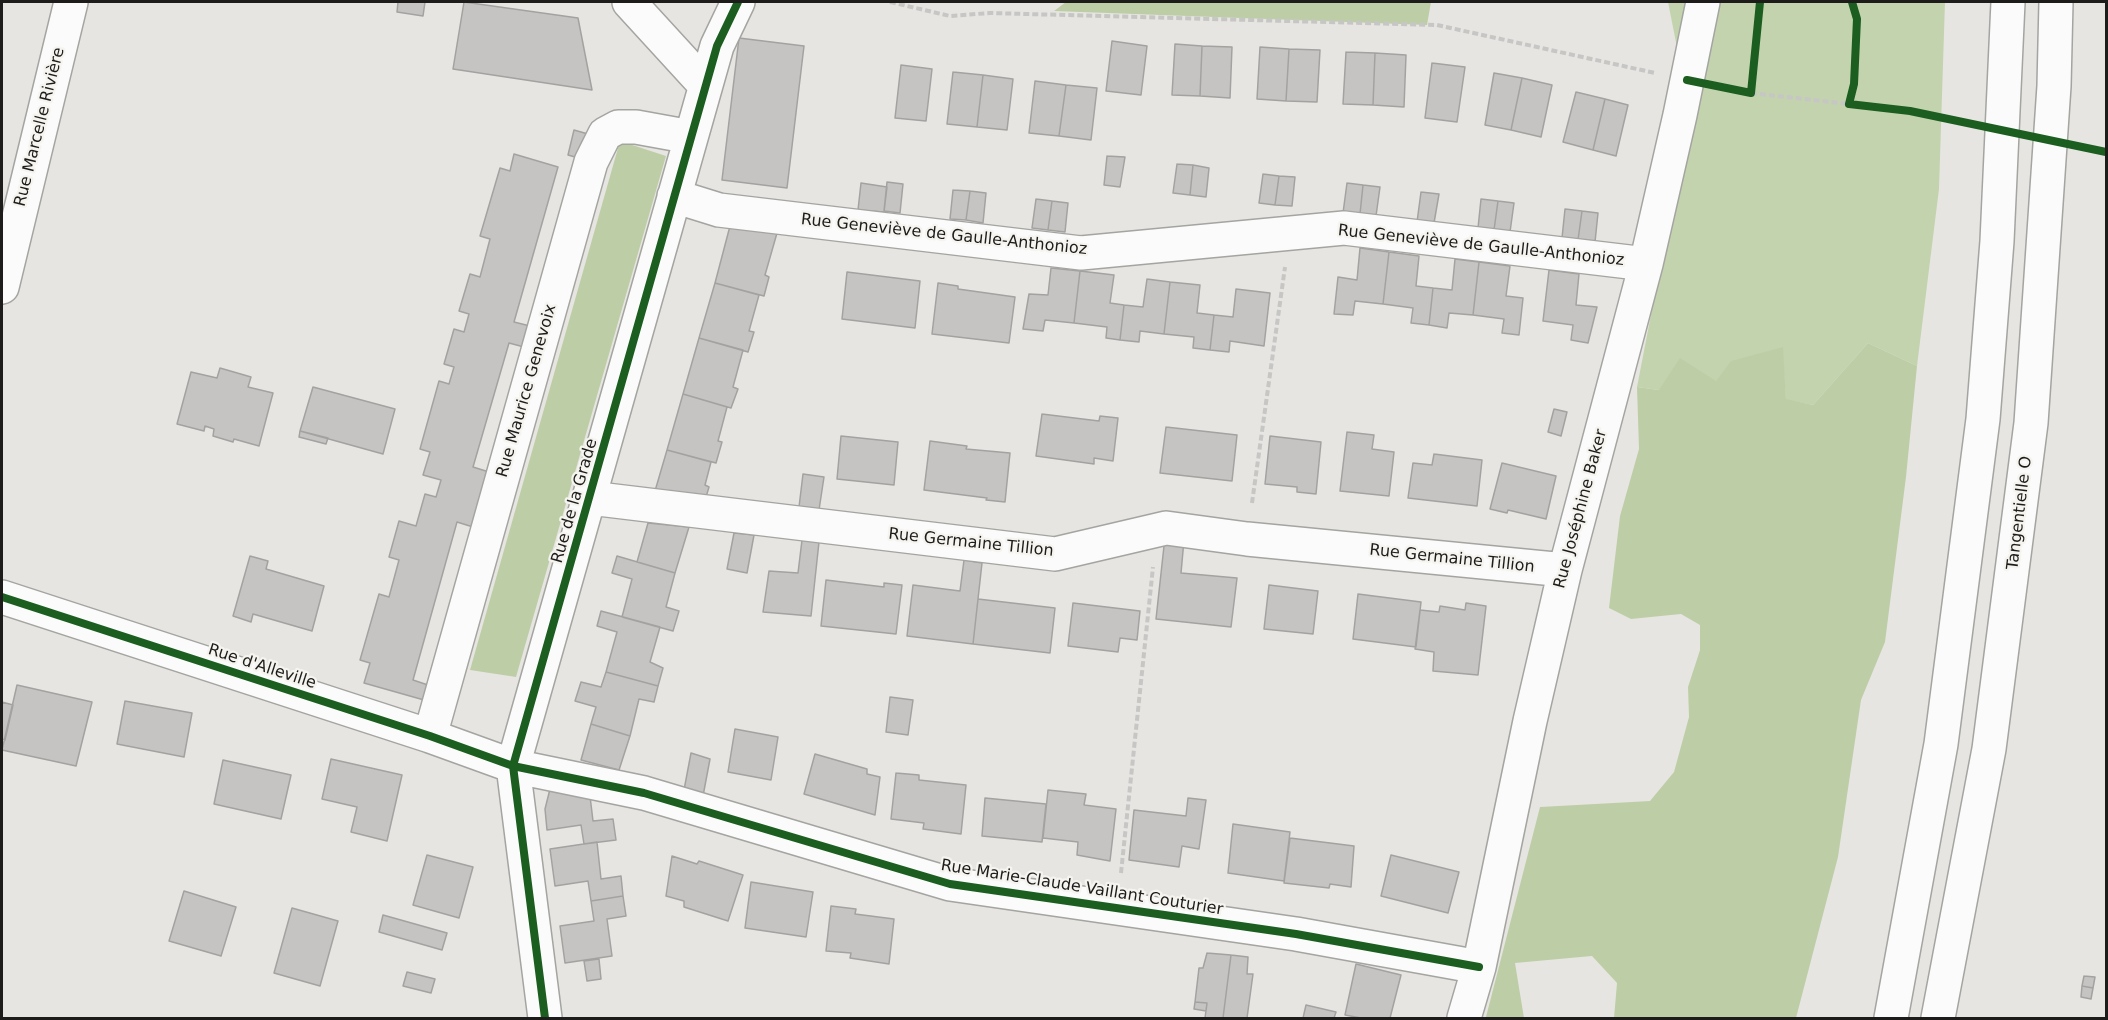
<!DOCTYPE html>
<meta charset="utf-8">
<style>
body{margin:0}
#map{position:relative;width:2108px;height:1020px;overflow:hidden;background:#e7e5e2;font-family:"DejaVu Sans",sans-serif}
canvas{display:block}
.frame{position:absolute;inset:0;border:3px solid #1d1c1b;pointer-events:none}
</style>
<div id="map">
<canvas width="2108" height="1020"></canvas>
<div class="frame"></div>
</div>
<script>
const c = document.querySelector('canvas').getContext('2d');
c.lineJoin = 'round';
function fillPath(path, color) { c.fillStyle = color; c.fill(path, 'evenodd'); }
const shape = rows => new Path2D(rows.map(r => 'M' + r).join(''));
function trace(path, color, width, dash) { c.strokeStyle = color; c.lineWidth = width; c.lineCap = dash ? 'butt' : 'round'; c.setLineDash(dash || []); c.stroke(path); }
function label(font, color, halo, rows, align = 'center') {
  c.font = font + ' "DejaVu Sans",sans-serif'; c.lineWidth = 4.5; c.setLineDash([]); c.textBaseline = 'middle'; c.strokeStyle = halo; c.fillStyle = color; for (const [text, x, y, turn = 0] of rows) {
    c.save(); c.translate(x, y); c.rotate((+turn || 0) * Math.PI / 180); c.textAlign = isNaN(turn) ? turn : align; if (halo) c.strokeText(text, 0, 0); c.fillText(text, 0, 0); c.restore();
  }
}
fillPath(shape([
 [1668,2,1945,2,1939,189,1917,366,1868,343,1813,405,1786,400,1782,348,1716,381,1659,390,1637,387,1690,113]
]), '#c3d3ae');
fillPath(shape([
 [1066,2,1431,2,1427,25,1054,11],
 [620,141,666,156,516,677,470,670],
 [1868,343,1917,366,1906,477,1885,642,1861,700,1838,857,1796,1018,1614,1018,1617,983,1592,956,1515,963,1524,1018,1486,1017,1540,807,1650,801,1674,772,1689,717,1688,687,1700,650,1700,625,1681,614,1631,619,1609,608,1620,516,1639,449,1637,387,1659,390,1680,358,1716,381,1731,361,1783,347,1786,399,1813,405]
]), '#bdcea7');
const building = shape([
 [398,2,425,2,423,16,397,12,398,2],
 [464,2,578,18,592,90,453,69,464,2],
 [739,38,804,46,787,188,722,180,739,38],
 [1112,41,1147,46,1141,95,1106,91,1112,41],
 [1175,44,1202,46,1200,96,1172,95,1175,44],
 [1202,46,1232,47,1230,98,1200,96,1202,46],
 [1260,47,1289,49,1286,101,1257,99,1260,47],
 [1289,49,1320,50,1317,102,1286,101,1289,49],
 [1346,52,1375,53,1373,105,1343,104,1346,52],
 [1375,53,1406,55,1404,107,1373,105,1375,53],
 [1432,63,1465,67,1457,122,1425,118,1432,63],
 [901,65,932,69,926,121,895,118,901,65],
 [953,72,983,75,977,127,947,124,953,72],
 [1494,73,1522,78,1511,130,1485,125,1494,73],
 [983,75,1013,79,1007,130,977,127,983,75],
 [1522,78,1552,85,1541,137,1511,130,1522,78],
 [1035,81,1066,85,1059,136,1029,133,1035,81],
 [1066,85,1097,88,1091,140,1059,136,1066,85],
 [1576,92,1605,99,1593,150,1563,142,1576,92],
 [1605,99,1628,105,1616,156,1593,150,1605,99],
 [574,130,588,134,582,159,568,155,574,130],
 [514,154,558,167,514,322,530,326,524,347,509,343,473,467,489,472,473,527,457,522,413,680,428,685,424,700,364,683,370,663,360,660,379,594,389,597,399,560,389,557,399,521,416,526,425,494,436,497,441,480,423,475,430,452,420,449,439,381,449,384,454,367,444,364,454,329,464,332,469,314,459,311,470,274,480,277,490,239,480,236,500,168,510,171,514,154],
 [1107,156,1125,157,1120,187,1104,185,1107,156],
 [1177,164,1193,165,1190,195,1173,193,1177,164],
 [1193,165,1209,168,1206,197,1190,195,1193,165],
 [1263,174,1279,176,1275,205,1259,203,1263,174],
 [1279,176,1295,177,1292,206,1275,205,1279,176],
 [887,182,903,184,900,213,884,211,887,182],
 [861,183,887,187,884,212,858,210,861,183],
 [1347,183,1363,185,1360,214,1343,213,1347,183],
 [1363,185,1380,187,1376,216,1360,214,1363,185],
 [953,190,970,191,966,220,950,219,953,190],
 [970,191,986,193,983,223,966,220,970,191],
 [1421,192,1439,194,1434,223,1417,222,1421,192],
 [1036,199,1052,201,1048,230,1032,228,1036,199],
 [1481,199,1498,201,1494,230,1478,228,1481,199],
 [1052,201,1068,203,1065,232,1048,230,1052,201],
 [1498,201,1514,203,1510,232,1494,230,1498,201],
 [1565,209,1582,211,1578,240,1562,238,1565,209],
 [1582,211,1598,213,1595,242,1578,240,1582,211],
 [730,226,777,233,765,275,769,277,764,296,715,283,730,226],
 [1360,248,1389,252,1383,304,1355,301,1353,315,1334,314,1338,277,1357,280,1360,248],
 [1389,252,1419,256,1416,286,1433,288,1429,325,1411,323,1413,308,1383,304,1389,252],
 [1455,259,1479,262,1473,315,1449,313,1447,328,1429,325,1433,288,1452,290,1455,259],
 [1479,262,1510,266,1506,296,1523,298,1519,335,1502,333,1504,319,1473,315,1479,262],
 [1051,268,1080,271,1074,323,1045,320,1043,331,1023,329,1029,294,1048,295,1051,268],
 [1549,270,1579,274,1576,305,1597,307,1588,343,1571,340,1573,325,1543,321,1549,270],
 [1080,271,1114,275,1110,303,1124,305,1120,340,1106,338,1107,327,1074,323,1080,271],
 [847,272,920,281,915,328,842,319,847,272],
 [1147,279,1170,282,1164,334,1140,331,1139,342,1120,340,1124,305,1143,307,1147,279],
 [1170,282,1200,285,1197,313,1214,315,1210,350,1193,348,1194,337,1164,334,1170,282],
 [715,283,759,295,749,331,754,332,748,352,699,338,715,283],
 [938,283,958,286,958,289,1015,297,1009,343,932,334,938,283],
 [1236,289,1270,293,1264,346,1230,341,1229,352,1210,350,1214,315,1233,317,1236,289],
 [699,338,743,350,733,387,738,389,731,408,683,394,699,338],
 [220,368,251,377,248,387,273,393,259,446,234,439,233,442,213,436,214,429,205,426,204,431,177,424,191,372,217,378,220,368],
 [313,387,395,409,383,454,300,431,313,387],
 [683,394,727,407,718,441,722,442,716,463,667,450,683,394],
 [1554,409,1567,412,1561,436,1548,432,1554,409],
 [1042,414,1099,421,1100,416,1118,418,1113,461,1094,458,1094,464,1036,456,1042,414],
 [1166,427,1237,435,1232,481,1160,473,1166,427],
 [300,431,328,438,326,444,299,437,300,431],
 [1347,432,1374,435,1372,449,1394,452,1389,496,1340,491,1347,432],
 [841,436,898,442,894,485,837,479,841,436],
 [1270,436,1321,442,1316,494,1297,492,1297,487,1265,484,1270,436],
 [930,441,967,446,966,449,1010,453,1005,502,986,500,987,498,924,490,930,441],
 [667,450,711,462,705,485,709,487,706,497,655,491,667,450],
 [1434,454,1482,460,1477,506,1408,498,1413,463,1432,465,1434,454],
 [1502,463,1556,476,1546,519,1508,510,1507,513,1490,509,1502,463],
 [803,474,824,477,819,510,799,507,803,474],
 [648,523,689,527,675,573,637,562,648,523],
 [734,533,754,535,747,573,727,569,734,533],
 [1165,537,1184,540,1181,573,1237,578,1231,627,1156,619,1165,537],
 [802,540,819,542,811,616,763,612,769,571,798,573,802,540],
 [250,556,268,561,266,569,324,586,312,631,253,614,251,622,233,616,250,556],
 [617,556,675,573,666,607,679,611,673,631,622,617,632,579,612,573,617,556],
 [964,560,982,563,973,644,907,636,913,585,960,591,964,560],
 [826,580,884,587,884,583,902,585,896,634,821,626,826,580],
 [1269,585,1318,591,1313,634,1264,629,1269,585],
 [1358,594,1421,602,1416,647,1353,639,1358,594],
 [978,599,1055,608,1050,653,973,644,978,599],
 [1073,603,1140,611,1137,640,1120,638,1118,652,1068,646,1073,603],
 [1466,603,1486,606,1478,675,1433,671,1434,652,1415,649,1420,610,1439,612,1440,606,1465,610,1466,603],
 [601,611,660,627,650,662,663,668,658,686,606,672,617,632,597,626,601,611],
 [606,672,658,686,654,702,639,699,630,736,591,724,596,707,575,701,581,682,601,687,606,672],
 [17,685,92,702,76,766,2,750,17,685],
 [890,697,913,700,908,735,886,732,890,697],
 [125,701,192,713,184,757,117,744,125,701],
 [2,702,13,705,5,740,2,739,2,702],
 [591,724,630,736,619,770,581,760,591,724],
 [735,729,778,737,771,780,728,772,735,729],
 [691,753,710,759,703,796,684,790,691,753],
 [815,754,867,769,867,774,880,777,875,815,804,794,815,754],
 [331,759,402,775,387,841,351,832,357,807,322,799,331,759],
 [223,760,291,775,281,819,214,804,223,760],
 [896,773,919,775,919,780,966,785,961,834,923,829,924,823,891,819,896,773],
 [551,785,590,796,593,821,613,819,616,840,584,844,581,825,547,830,545,809,551,785],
 [1048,790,1086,794,1084,805,1116,809,1110,861,1077,855,1078,842,1043,838,1048,790],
 [985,798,1046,804,1042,842,982,836,985,798],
 [1188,798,1206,800,1199,849,1182,846,1179,867,1129,860,1134,810,1186,816,1188,798],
 [1233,824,1290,832,1284,881,1228,873,1233,824],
 [1290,838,1354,846,1351,887,1330,884,1329,888,1284,883,1290,838],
 [597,842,601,879,621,876,623,896,591,901,588,881,555,886,550,849,597,842],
 [427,855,473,867,459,918,413,905,427,855],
 [1391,855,1459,872,1448,913,1381,896,1391,855],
 [672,856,697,864,699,861,743,875,728,921,684,907,684,901,666,896,672,856],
 [751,882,813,892,806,937,745,928,751,882],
 [184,891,236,907,221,956,169,941,184,891],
 [623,896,626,916,607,919,612,956,565,963,560,926,594,921,591,901,623,896],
 [831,906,856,909,855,914,894,919,889,964,850,958,851,953,826,951,831,906],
 [292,908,338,921,320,986,274,973,292,908],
 [383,915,447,933,442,950,379,932,383,915],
 [1207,953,1231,955,1223,1018,1205,1018,1207,1003,1195,1002,1199,968,1203,968,1207,953],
 [1231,955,1248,957,1247,974,1253,974,1247,1018,1223,1018,1231,955],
 [599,959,601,979,587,981,584,961,599,959],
 [1356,964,1401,975,1390,1018,1361,1018,1345,1015,1356,964],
 [407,972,435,979,431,993,403,986,407,972],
 [2084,976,2095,977,2093,988,2082,986,2084,976],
 [2082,986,2093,988,2091,999,2081,997,2082,986],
 [1195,1002,1207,1003,1206,1011,1194,1009,1195,1002],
 [1306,1005,1336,1012,1334,1018,1303,1018,1306,1005]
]);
fillPath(building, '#c6c4c2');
trace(building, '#a4a2a1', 1.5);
const minor = shape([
 [629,2,705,85],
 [674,196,719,210,1081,253,1344,228,1646,264],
 [2,287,71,2],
 [590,498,1055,554,1166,528,1247,539,1565,570],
 [2,597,430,736,513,766,644,793,950,884,1296,934,1479,967],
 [430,736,591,162,605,134,618,127,636,127,691,137],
 [545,1018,513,766,717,46,738,2],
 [1464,1018,1479,967,1530,721,1565,570,1646,264,1680,115,1703,2]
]);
const major = shape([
 [1891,1018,1941,744,1983,419,1997,241,2008,2],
 [1938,1018,1989,749,2031,423,2054,86,2056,2]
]);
trace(minor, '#a4a4a1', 36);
trace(major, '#a4a4a1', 36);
trace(shape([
 [890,2,950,16,990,13,1437,25,1655,73],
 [1751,93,1849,104],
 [1252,503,1285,267],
 [1121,873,1153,567]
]), '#c6c6c5', 4, [6, 3]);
trace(minor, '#fbfbfb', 33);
trace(major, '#fbfbfb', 33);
trace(shape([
 [1852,2,1857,19,1854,84,1849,104,1910,111,2106,152],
 [1687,80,1751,93,1760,2],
 [2,597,430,736,513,766,644,793,950,884,1296,934,1479,967],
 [545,1018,513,766,717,46,738,2]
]), '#1b5e20', 8);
label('16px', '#1d1c1b', '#f5f4ef', [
 ["Rue Marcelle Rivière",40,127,-76],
 ["Rue Geneviève de Gaulle-Anthonioz",944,235,6],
 ["Rue Geneviève de Gaulle-Anthonioz",1481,246,6],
 ["Rue Maurice Genevoix",527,391,-74],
 ["Rue de la Grade",575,501,-74],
 ["Rue Joséphine Baker",1581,509,-75],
 ["Tangentielle O",2020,513,-83],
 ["Rue Germaine Tillion",971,543,6],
 ["Rue Germaine Tillion",1452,559,6],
 ["Rue d'Alleville",262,667,18],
 ["Rue Marie-Claude Vaillant Couturier",1082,888,9]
]);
</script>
